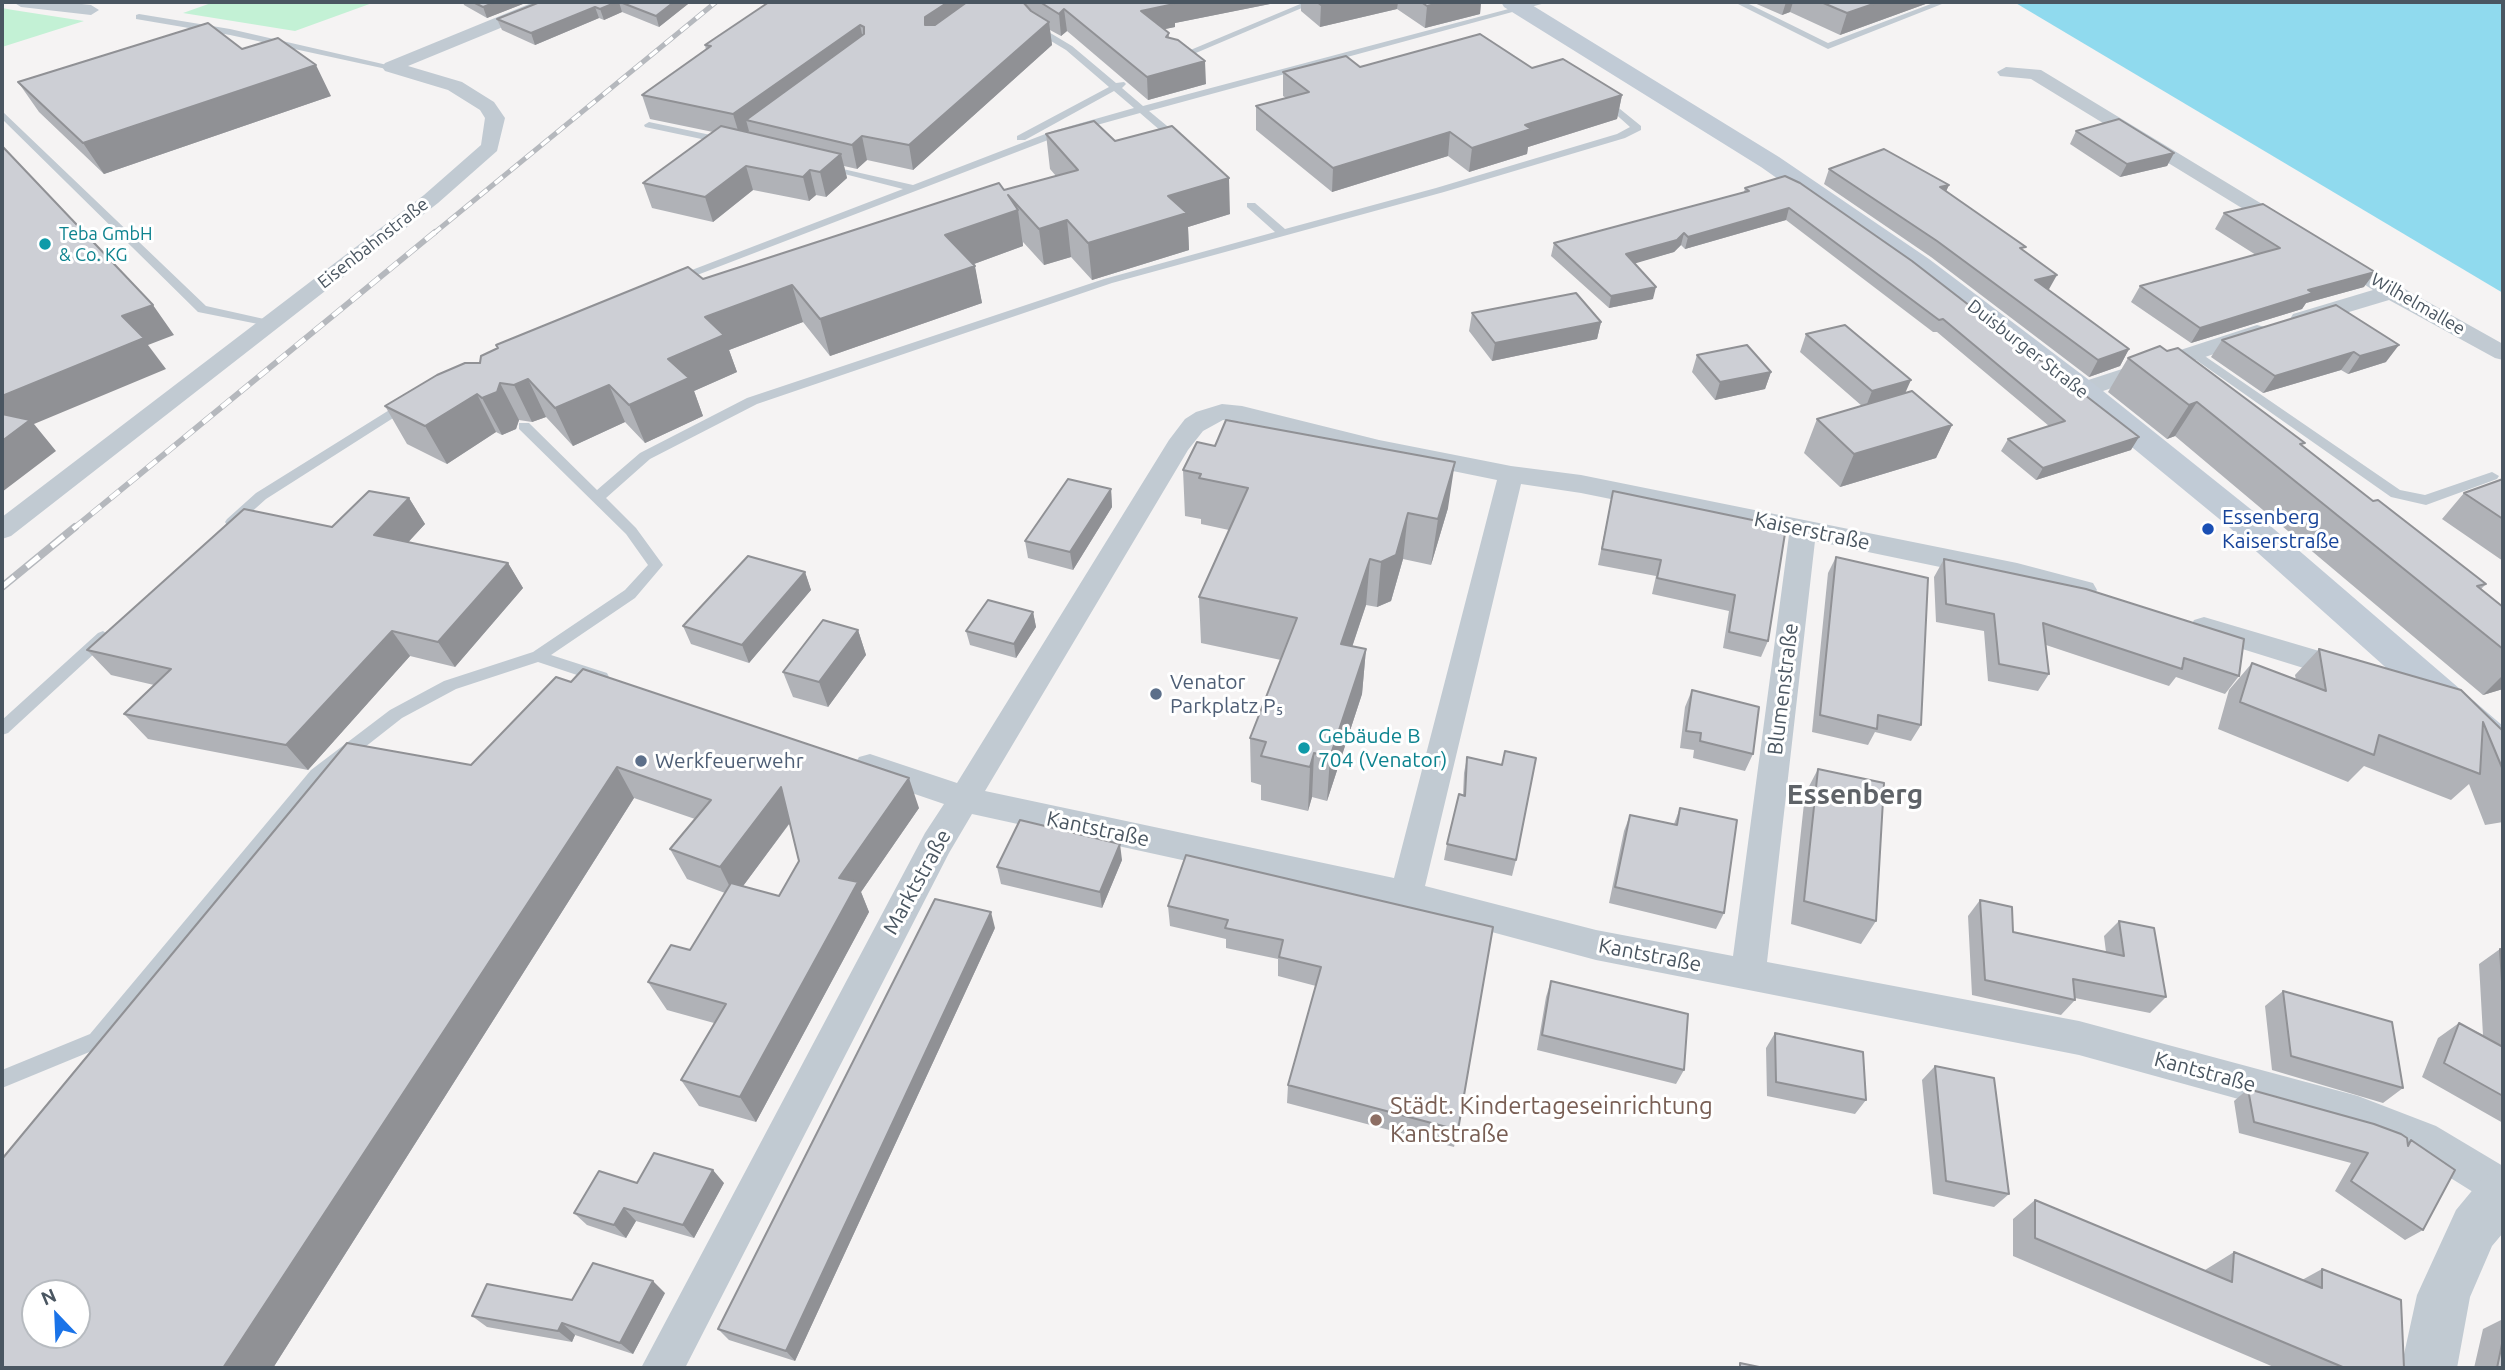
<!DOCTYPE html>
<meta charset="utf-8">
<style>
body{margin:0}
#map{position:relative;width:2505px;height:1370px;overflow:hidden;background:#f5f3f3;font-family:Ubuntu,sans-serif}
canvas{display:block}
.frame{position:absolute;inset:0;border:4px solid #4a5661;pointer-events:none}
.north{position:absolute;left:21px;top:1279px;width:70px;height:70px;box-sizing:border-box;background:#fff;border:2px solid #b7bbc0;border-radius:50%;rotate:337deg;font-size:19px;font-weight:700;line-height:28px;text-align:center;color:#4a5661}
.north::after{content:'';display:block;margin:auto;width:24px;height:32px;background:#1a73e8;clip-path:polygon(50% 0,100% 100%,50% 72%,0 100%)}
</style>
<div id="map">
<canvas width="2505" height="1370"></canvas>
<div class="frame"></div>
<div class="north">N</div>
</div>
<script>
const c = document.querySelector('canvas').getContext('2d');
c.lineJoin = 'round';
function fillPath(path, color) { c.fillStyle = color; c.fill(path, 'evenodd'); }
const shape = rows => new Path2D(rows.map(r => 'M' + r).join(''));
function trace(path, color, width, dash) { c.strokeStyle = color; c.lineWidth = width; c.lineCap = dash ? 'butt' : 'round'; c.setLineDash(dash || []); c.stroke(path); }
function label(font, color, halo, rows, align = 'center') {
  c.font = font + ' Ubuntu,sans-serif'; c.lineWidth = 6; c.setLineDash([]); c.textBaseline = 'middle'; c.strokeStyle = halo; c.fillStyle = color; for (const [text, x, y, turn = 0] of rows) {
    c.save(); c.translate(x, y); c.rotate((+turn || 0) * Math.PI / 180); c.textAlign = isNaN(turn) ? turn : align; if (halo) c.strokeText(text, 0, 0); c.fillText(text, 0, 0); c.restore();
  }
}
fillPath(shape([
 [214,2,375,2,295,31,183,13],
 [2,8,13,10,84,21,2,47]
]), '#c3f1d5');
fillPath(shape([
 [2014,2,2503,2,2503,293]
]), '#90daee');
fillPath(shape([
 [1010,2,1019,2,1042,28,1072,46,1116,83,1124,82,1126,84,1122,88,1143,106,1535,2,1549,2,1149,111,1184,140,1184,144,1176,144,1140,113,1061,135,679,282,671,282,671,278,903,189,821,168,821,164,913,185,1053,131,1134,108,1114,91,1025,140,1017,140,1017,136,1109,87,1066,50,1036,32,1010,2],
 [1305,2,1316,2,1177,61,1169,59,1305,2],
 [1734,2,1745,2,1828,43,1936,2,1947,2,1828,49,1734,2],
 [139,14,230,29,396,67,391,70,230,35,136,19,136,15,139,14],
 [1604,96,1641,126,1641,130,1625,138,1444,192,1112,283,757,404,650,459,606,498,636,528,663,565,635,598,551,655,607,673,609,677,607,681,601,683,538,662,456,689,402,718,323,780,104,1046,2,1088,2,1070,90,1034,311,770,390,710,444,681,533,652,625,590,648,565,626,534,519,429,519,423,529,423,597,490,640,453,747,398,1104,279,1275,232,1247,207,1247,203,1255,203,1285,229,1436,188,1617,134,1630,127,1601,101,1601,97,1604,96],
 [2,111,206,306,273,321,273,327,198,312,2,119,2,111],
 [649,122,725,138,730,141,725,144,645,127,644,125,649,122],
 [2193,348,2400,490,2425,495,2492,472,2499,476,2497,479,2426,505,2391,497,2189,355,2189,349,2193,348],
 [407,399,412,400,412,406,266,499,237,525,227,525,225,522,227,519,256,493,407,399],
 [103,631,111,637,108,641,8,733,2,735,2,720,98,633,103,631]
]), '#c1cad2');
fillPath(shape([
 [13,2,63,2,91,5,99,10,91,15,21,7,13,2],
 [534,2,556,2,554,6,408,66,462,82,494,102,505,118,497,151,438,203,11,536,2,539,2,517,424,195,481,145,485,118,480,110,448,90,385,71,382,67,385,63,534,2],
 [2006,67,2041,70,2295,224,2299,228,2295,232,2281,232,2031,79,2000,76,1997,72,2006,67],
 [2337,251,2503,344,2503,360,2495,358,2389,300,2309,324,2293,324,2290,319,2293,314,2373,290,2329,262,2326,257,2329,252,2337,251],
 [2257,325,2265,327,2269,332,2265,337,2091,395,2082,397,2073,395,2070,390,2073,385,2257,325],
 [1222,404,1242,406,1379,440,1511,466,1581,475,2017,563,2093,583,2097,590,2093,597,2083,600,2017,583,1815,541,1767,962,2079,1021,2358,1096,2436,1126,2503,1166,2503,1207,2489,1202,2409,1152,2358,1132,2079,1055,1596,960,1406,909,972,814,949,853,685,1368,641,1368,925,833,944,804,859,775,854,766,859,757,870,754,957,783,1169,440,1185,419,1196,412,1222,404],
 [1223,420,1242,422,1379,456,1497,480,1394,878,985,791,1188,450,1203,431,1223,420],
 [1521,484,1581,493,1789,535,1733,956,1596,930,1425,886,1521,484],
 [2204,617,2326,653,2358,659,2363,667,2358,675,2348,678,2326,675,2194,634,2190,627,2194,620,2204,617]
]), '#c1cad2');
fillPath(shape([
 [2503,1168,2503,1233,2492,1246,2470,1297,2457,1368,2401,1368,2417,1295,2456,1210,2485,1175,2503,1168]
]), '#c1cad2');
fillPath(shape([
 [1501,2,1527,2,1779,157,1929,259,2093,383,2253,511,2503,726,2503,765,2489,760,2229,527,2071,397,1909,271,1761,167,1504,7,1501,2]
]), '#c1cbd6');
const railFar2 = shape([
 [433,234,716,2]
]);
const railFar1 = shape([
 [73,529,435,232]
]);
const rail = shape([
 [2,587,75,527]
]);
trace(railFar2, '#b5b8bd', 5);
trace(railFar1, '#b5b8bd', 6);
trace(rail, '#b5b8bd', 8);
trace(railFar2, '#fff', 3.5, [10]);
trace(railFar1, '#fff', 4.5, [12]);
trace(rail, '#fff', 5, [16]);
fillPath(shape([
 [463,2,528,2,487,18,464,5],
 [540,2,688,2,688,4,659,27,622,12,604,20,599,18,535,45,502,30,497,19],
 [769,2,1280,2,1175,23,1175,27,1164,29,1169,33,1169,38,1206,84,1148,100,1067,31,1061,36,1050,30,1052,45,913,170,867,160,857,169,844,166,847,178,826,197,816,195,809,201,753,190,713,222,652,208,643,183,713,132,650,119,642,95,706,50,705,45],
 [1301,2,1481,2,1480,14,1425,28,1397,9,1320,27,1301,11],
 [1752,2,1931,2,1840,35,1790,12,1782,15],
 [242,49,331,96,104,174,39,112,18,82],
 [1360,67,1532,68,1622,95,1617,119,1528,147,1527,154,1469,172,1448,156,1332,192,1256,130,1256,106,1286,98,1283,96,1283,72],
 [2076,131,2174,153,2167,166,2120,177,2070,144],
 [1046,134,1115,141,1230,214,1188,227,1189,250,1092,280,1071,257,1044,265,1023,242,1023,246,974,264,982,303,830,356,803,322,729,350,737,372,694,391,703,416,645,443,625,422,573,446,546,417,532,422,519,420,516,429,502,435,496,432,447,464,407,444,385,406,480,363,497,348,496,345,703,279,1004,190,1056,176,1050,169],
 [1829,169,1949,185,1946,191,2023,251,2049,290,2129,349,2120,366,2089,377,1931,257,1824,184],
 [1785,176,2131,450,2036,480,2001,451,2008,439,2049,426,1937,332,1933,332,1786,220,1685,249,1681,245,1674,252,1634,263,1653,299,1609,308,1551,256,1554,243,1744,192,1745,188],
 [2224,213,2364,287,2306,303,2302,309,2191,343,2131,302,2140,286,2256,255,2215,229],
 [2336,305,2386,362,2348,374,2341,370,2263,393,2211,357,2222,340],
 [1472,313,1601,322,1597,339,1492,361,1469,331],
 [1806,334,1905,394,1952,425,1936,458,1840,487,1804,453,1817,419,1862,406,1800,352],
 [1697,355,1771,372,1765,389,1715,400,1692,372],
 [2128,358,2303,446,2373,501,2486,584,2481,589,2503,607,2503,689,2483,695,2175,436,2167,439,2108,392],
 [1183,470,1448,508,1431,565,1403,559,1391,601,1377,607,1366,605,1352,647,1366,649,1362,694,1327,801,1312,797,1308,811,1261,800,1261,785,1251,782,1250,738,1281,660,1201,643,1199,597,1229,530,1201,524,1201,519,1185,516],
 [2503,479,2503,561,2442,519,2464,493],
 [1111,489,1112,507,1073,570,1028,558,1025,541],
 [1613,491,1786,527,1768,641,1761,657,1723,648,1729,611,1652,594,1656,576,1598,565],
 [409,498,425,524,408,542,508,563,523,588,455,667,410,656,308,770,148,739,124,714,154,685,111,675,87,650,332,527],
 [1836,557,1921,725,1911,741,1875,732,1868,745,1812,732,1828,573],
 [1944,559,2239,676,2225,694,2176,677,2169,686,2046,645,2049,674,2038,691,1988,681,1984,631,1936,622,1934,577],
 [805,572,811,590,749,663,691,644,683,626],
 [1033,612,1036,627,1016,658,970,645,966,631],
 [858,630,866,655,828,707,793,697,783,672],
 [2319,649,2503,731,2503,822,2485,825,2469,784,2451,800,2364,766,2348,782,2218,729,2229,690,2252,663,2296,680,2295,675],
 [556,677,919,808,861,892,869,912,756,1122,699,1106,681,1080,714,1023,667,1010,648,982,690,950,725,893,687,879,670,849,695,819,634,798,273,1368,2,1368,471,765],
 [790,823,799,861,779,896,743,886],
 [1692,690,1753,754,1745,771,1693,758,1694,750,1680,748,1685,707],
 [1467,757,1502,765,1516,860,1512,876,1444,860,1447,844,1463,795,1464,773],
 [1818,769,1876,921,1861,944,1791,924,1805,794],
 [1680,808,1724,913,1716,929,1609,903,1624,831,1630,815,1674,824],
 [1122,860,1102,908,1001,884,997,867],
 [1980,900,2013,932,2106,952,2104,936,2119,921,2166,997,2150,1013,2075,998,2075,1000,2061,1015,1972,995,1968,916],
 [1168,906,1493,927,1458,1130,1454,1147,1287,1103,1288,1085,1316,986,1278,976,1278,959,1226,948,1226,939,1170,926],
 [995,928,795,1361,729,1340,718,1329],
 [2500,949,2503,950,2503,1123,2422,1077,2438,1038,2459,1023,2483,1035,2479,964],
 [1551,981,1684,1070,1676,1084,1537,1050,1546,997],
 [2283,991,2403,1088,2383,1103,2272,1070,2265,1006],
 [1775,1033,1866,1100,1855,1114,1767,1096,1766,1048],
 [1935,1066,2009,1194,1994,1207,1933,1194,1922,1080],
 [2248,1089,2408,1142,2411,1140,2423,1230,2405,1240,2335,1191,2351,1163,2239,1133,2234,1101],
 [637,1183,724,1183,694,1238,636,1221,626,1238,587,1225,574,1213],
 [2035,1200,2205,1271,2205,1270,2234,1252,2302,1280,2322,1269,2404,1368,2276,1368,2013,1256,2013,1219],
 [665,1293,633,1354,575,1335,572,1342,487,1327,472,1316,572,1300],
 [2503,1319,2503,1368,2474,1368,2483,1329]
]), '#b0b2b7');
fillPath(shape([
 [496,2,528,2,487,18,483,7],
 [617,2,619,2,622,12,604,20,600,9],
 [674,2,688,2,688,4,659,27,656,16],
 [948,2,983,2,929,40,925,25,925,17],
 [1171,2,1280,2,1175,23,1175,27,1142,34,1141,11],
 [1333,2,1398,2,1397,9,1320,27,1321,5],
 [1443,2,1481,2,1480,14,1425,28,1427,6],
 [1786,2,1793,2,1790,12,1782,15],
 [1879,2,1931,2,1840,35,1847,13],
 [595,7,599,18,535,45,531,33],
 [1064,9,1067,31,1061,36,1059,14],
 [1049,22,1052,45,913,170,909,145],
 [860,25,865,48,746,120,749,131,740,137,733,114],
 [1205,61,1206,84,1148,100,1147,77],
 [316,65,331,96,104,174,83,143],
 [1622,95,1617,119,1528,147,1527,154,1469,172,1472,148,1525,125],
 [1450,132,1448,156,1332,192,1333,168],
 [862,136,867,160,857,169,852,145],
 [2174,153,2167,166,2120,177,2127,164],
 [841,154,847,178,826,197,820,172],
 [746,166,753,190,713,222,705,197],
 [810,170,816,195,809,201,803,177],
 [1229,178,1230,214,1188,227,1189,250,1092,280,1088,243,1168,196],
 [1949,185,1942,200,1940,187],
 [1789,208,1786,220,1685,249,1688,237],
 [1018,210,1023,246,952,272,945,235],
 [1067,220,1071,257,1044,265,1039,229],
 [1684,233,1681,245,1674,252,1623,267,1626,254],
 [975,266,982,303,830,356,820,319],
 [2375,272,2364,287,2306,303,2302,309,2191,343,2200,328,2308,290],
 [2057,275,2048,291,2035,280],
 [792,285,803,322,729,350,737,372,694,391,703,416,645,443,629,405,705,317],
 [1656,287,1653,299,1609,308,1611,296],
 [153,305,174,335,148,345,166,369,34,424,56,451,2,492,2,396,122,316],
 [1601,322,1597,339,1492,361,1495,343],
 [2399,345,2386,362,2348,374,2360,356],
 [2129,349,2120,366,2089,377,2098,360],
 [2354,352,2341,370,2263,393,2275,376],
 [1771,372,1765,389,1715,400,1720,382],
 [528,379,546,417,532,422,514,385],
 [1911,380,1903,398,1865,409,1872,391],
 [500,383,519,420,516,429,502,435,482,398],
 [609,385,625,422,573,446,555,408],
 [477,394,496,432,447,464,425,426],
 [2197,402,2175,436,2167,439,2189,405],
 [1952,425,1936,458,1840,487,1854,454],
 [2139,437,2131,450,2036,480,2043,468],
 [1455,462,1448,508,1431,565,1438,519],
 [1111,489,1112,507,1073,570,1070,552],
 [409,498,425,524,391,561,374,535],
 [1408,513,1403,559,1391,601,1377,607,1381,562],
 [1370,559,1366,605,1338,689,1341,644],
 [508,563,523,588,455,667,438,642],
 [805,572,811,590,749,663,742,645],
 [1033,612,1036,627,1016,658,1014,644],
 [858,630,866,655,828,707,819,682],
 [392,631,410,656,308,770,286,745],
 [1366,649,1362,694,1327,801,1330,757],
 [2503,675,2503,689,2483,695],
 [1314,753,1312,797,1308,811,1310,767],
 [617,767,634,798,273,1368,223,1368],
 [909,778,919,808,861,892,869,912,756,1122,740,1097,839,878],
 [781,787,794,817,735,897,720,867],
 [1120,844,1122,860,1102,908,1100,892],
 [991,912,995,928,795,1361,786,1351],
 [713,1170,724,1183,694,1238,683,1225],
 [624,1208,636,1221,626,1238,614,1225],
 [653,1281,665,1293,633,1354,620,1343],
 [562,1323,575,1335,572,1342,558,1331]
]), '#909195');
const building = shape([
 [473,2,496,2,483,7,473,2],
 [540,2,617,2,600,9,595,7,531,33,497,19,540,2],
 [620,2,674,2,656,16,620,2],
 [769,2,948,2,925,17,925,25,935,25,967,2,1023,2,1031,11,1049,22,909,145,862,136,852,145,746,120,864,34,864,27,860,25,733,114,642,95,711,46,705,45,769,2],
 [1040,2,1171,2,1174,4,1141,11,1169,33,1166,37,1178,40,1205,61,1147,77,1064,9,1059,14,1040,2],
 [1317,2,1333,2,1321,5,1317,2],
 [1421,2,1443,2,1427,6,1421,2],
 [1821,2,1879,2,1847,13,1821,2],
 [208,23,242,49,278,38,316,65,83,143,18,82,208,23],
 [1480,34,1532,68,1563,59,1622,95,1525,125,1531,129,1472,148,1450,132,1333,168,1256,106,1309,92,1283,72,1346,56,1360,67,1480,34],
 [2119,119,2174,153,2127,164,2076,131,2119,119],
 [1094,121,1115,141,1172,126,1229,178,1168,196,1187,213,1088,243,1067,220,1039,229,1008,195,1018,210,945,235,975,266,820,319,792,285,705,317,724,335,668,359,689,378,629,405,609,385,555,408,528,379,514,385,500,383,497,392,482,398,477,394,425,426,385,406,437,375,465,363,480,363,481,356,498,348,496,345,688,267,703,279,999,183,1004,190,1078,170,1046,134,1094,121],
 [721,126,841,154,820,172,810,170,803,177,746,166,705,197,643,183,721,126],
 [2,146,153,305,122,316,144,338,2,396,2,146],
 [1884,149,1949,185,1940,187,2026,247,2020,248,2057,275,2035,280,2129,349,2098,360,1937,241,1829,169,1884,149],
 [1785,176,1800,183,1912,261,2139,437,2043,468,2008,439,2065,421,1943,319,1939,320,1789,208,1688,237,1684,233,1677,240,1626,254,1656,287,1611,296,1554,243,1749,191,1745,188,1785,176],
 [2263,204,2375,272,2308,290,2313,293,2200,328,2140,286,2280,248,2224,213,2263,204],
 [1576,293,1601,322,1495,343,1472,313,1576,293],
 [2336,305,2399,345,2360,356,2354,352,2275,376,2222,340,2336,305],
 [1845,325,1911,380,1872,391,1806,334,1845,325],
 [1747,345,1771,372,1720,382,1697,355,1747,345],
 [2160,346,2167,351,2178,348,2305,443,2300,444,2373,501,2378,500,2486,584,2477,586,2503,607,2503,649,2197,402,2189,405,2128,358,2160,346],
 [1912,391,1952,425,1854,454,1817,419,1912,391],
 [2,414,30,420,2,441,2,414],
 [1226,420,1455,462,1438,519,1408,513,1396,555,1381,562,1370,559,1341,644,1366,649,1330,757,1314,753,1310,767,1261,756,1266,742,1250,738,1297,618,1199,597,1248,488,1199,478,1201,474,1183,470,1197,442,1215,446,1226,420],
 [1068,479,1111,489,1070,552,1025,541,1068,479],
 [2503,479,2503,519,2464,493,2503,479],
 [369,491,409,498,374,535,508,563,438,642,392,631,286,745,124,714,171,669,87,650,244,509,332,527,369,491],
 [1613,491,1786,527,1768,641,1729,632,1735,595,1657,578,1661,560,1602,549,1613,491],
 [748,556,805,572,742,645,683,626,748,556],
 [1836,557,1928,578,1921,725,1878,715,1877,729,1820,715,1836,557],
 [1944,559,2086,589,2244,639,2239,676,2184,658,2182,669,2043,623,2049,674,1999,664,1994,614,1946,604,1944,559],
 [988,600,1033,612,1014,644,966,631,988,600],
 [823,620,858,630,819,682,783,672,823,620],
 [2319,649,2461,690,2503,731,2503,770,2483,722,2480,774,2379,735,2374,755,2240,702,2252,663,2326,691,2319,649],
 [583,669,909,778,839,878,858,882,740,1097,681,1080,726,1004,648,982,671,945,690,950,731,883,779,896,799,861,781,787,720,867,670,849,711,800,617,767,223,1368,2,1368,2,1159,347,743,471,765,556,677,571,682,583,669],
 [35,1293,77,1293,77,1335,35,1335,35,1293],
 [1692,690,1759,707,1753,754,1700,741,1701,733,1686,731,1692,690],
 [1505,751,1536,758,1516,860,1447,844,1459,794,1465,796,1467,757,1502,765,1505,751],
 [1818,769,1884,783,1876,921,1804,901,1818,769],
 [1680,808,1737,820,1724,913,1615,887,1630,815,1677,825,1680,808],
 [1020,820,1120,844,1100,892,997,867,1020,820],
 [1186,855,1493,927,1458,1130,1288,1085,1321,967,1279,957,1283,940,1225,928,1228,920,1168,906,1186,855],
 [935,899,991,912,786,1351,718,1329,935,899],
 [1980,900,2012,907,2013,932,2124,956,2119,921,2154,928,2166,997,2073,979,2075,1000,1985,980,1980,900],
 [2500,949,2503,950,2503,999,2500,949],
 [1551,981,1688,1014,1684,1070,1542,1035,1551,981],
 [2283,991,2392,1022,2403,1088,2291,1056,2283,991],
 [2459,1023,2503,1047,2503,1096,2444,1063,2459,1023],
 [1775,1033,1863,1052,1866,1100,1776,1082,1775,1033],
 [1935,1066,1994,1078,2009,1194,1946,1181,1935,1066],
 [2248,1089,2374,1124,2401,1134,2407,1138,2408,1146,2411,1140,2455,1170,2423,1230,2351,1181,2368,1153,2254,1122,2248,1089],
 [654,1153,713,1170,683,1225,624,1208,614,1225,574,1213,599,1171,637,1183,654,1153],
 [2035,1200,2232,1282,2234,1252,2322,1288,2322,1269,2401,1300,2404,1368,2345,1368,2035,1238,2035,1200],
 [593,1263,653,1281,620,1343,562,1323,558,1331,472,1316,487,1284,572,1300,593,1263],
 [2503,1339,2503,1368,2497,1368,2503,1339],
 [1740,1363,1764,1368,1740,1368,1740,1363]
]);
fillPath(building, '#cdcfd5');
trace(building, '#909195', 2);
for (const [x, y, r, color] of [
 [45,244,7,"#0f9aa8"],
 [2208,529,7,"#1a4fb4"],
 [1156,694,7,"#5c6f8a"],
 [1304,748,7,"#0f9aa8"],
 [641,761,7,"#5c6f8a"],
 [1376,1120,7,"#8d6e63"]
]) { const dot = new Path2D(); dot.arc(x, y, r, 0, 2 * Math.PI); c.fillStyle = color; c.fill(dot); trace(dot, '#fff', 2.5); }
label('18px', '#0d838f', '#fff', [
 ["Teba GmbH",59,234],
 ["& Co. KG",59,255]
], 'left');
label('18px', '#4a5661', '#fff', [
 ["Eisenbahnstraße",373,243,-38],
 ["Wilhelmallee",2418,304,30],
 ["Duisburger Straße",2028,349,38]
]);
label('21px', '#164399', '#fff', [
 ["Essenberg",2222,517],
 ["Kaiserstraße",2222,541]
], 'left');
label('21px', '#4a5661', '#fff', [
 ["Kaiserstraße",1812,531,12],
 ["Blumenstraße",1783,689,-83],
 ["Kantstraße",1098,829,12],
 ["Marktstraße",917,882,-61],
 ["Kantstraße",1650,955,11],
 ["Kantstraße",2205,1072,15]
]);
label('21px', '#4e5e75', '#fff', [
 ["Venator",1170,682],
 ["Parkplatz P₅",1170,706],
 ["Werkfeuerwehr",655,761]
], 'left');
label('21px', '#0d838f', '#fff', [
 ["Gebäude B",1318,736],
 ["704 (Venator)",1318,760]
], 'left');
label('24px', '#785e54', '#fff', [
 ["Städt. Kindertageseinrichtung",1390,1106],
 ["Kantstraße",1390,1134]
], 'left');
label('bold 28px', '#5f6368', '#fff', [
 ["Essenberg",1855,795]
]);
</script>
